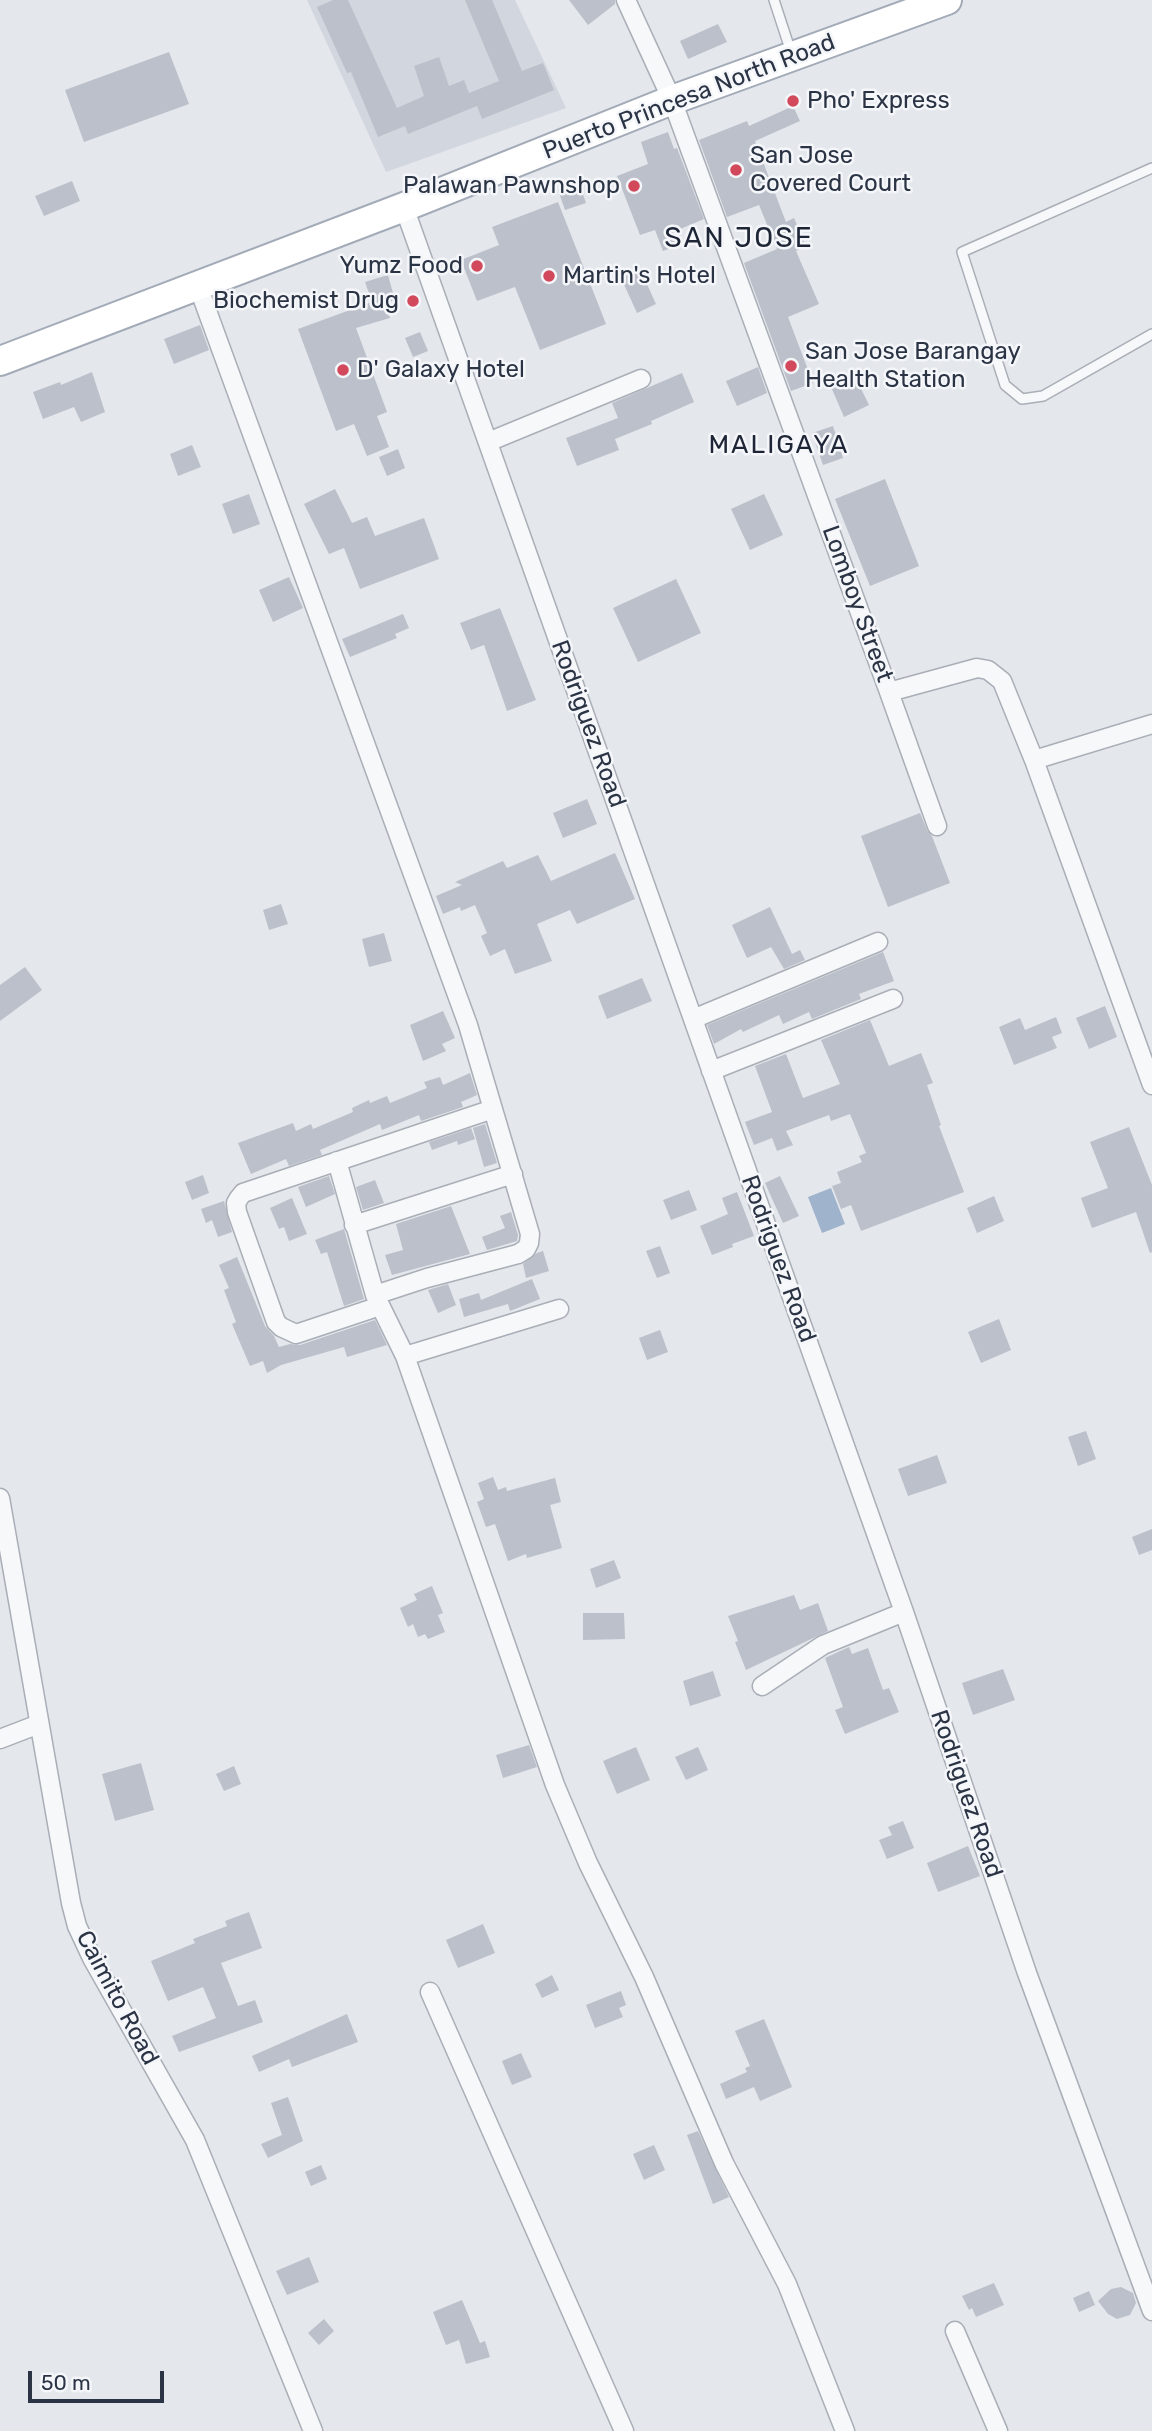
<!DOCTYPE html>
<style>
body{margin:0}
#map{position:relative;width:1152px;height:2431px;overflow:hidden;background:#e4e7ec;font-family:Rubik,sans-serif}
canvas{display:block}
.scale{position:absolute;left:28px;top:2371px;width:136px;height:32px;box-sizing:border-box;border:4px solid #2b3445;border-top:0;padding-left:9px;font-size:21px;line-height:24px;white-space:nowrap;color:#2b3445;-webkit-text-stroke:5px #f4f6f9;paint-order:stroke}
</style>
<div id="map">
<canvas width="1152" height="2431"></canvas>
<div class="scale">50 m</div>
</div>
<script>
const c = document.querySelector('canvas').getContext('2d');
c.lineJoin = 'round';
function fillPath(path, color) { c.fillStyle = color; c.fill(path, 'evenodd'); }
const shape = rows => new Path2D(rows.map(r => 'M' + r).join(''));
function trace(path, color, width, dash) { c.strokeStyle = color; c.lineWidth = width; c.lineCap = dash ? 'butt' : 'round'; c.setLineDash(dash || []); c.stroke(path); }
function label(font, color, halo, rows, align = 'center') {
  c.font = font + ' Rubik,sans-serif'; c.lineWidth = 5; c.setLineDash([]); c.textBaseline = 'middle'; c.strokeStyle = halo; c.fillStyle = color; for (const [text, x, y, turn = 0] of rows) {
    c.save(); c.translate(x, y); c.rotate((+turn || 0) * Math.PI / 180); c.textAlign = isNaN(turn) ? turn : align; if (halo) c.strokeText(text, 0, 0); c.fillText(text, 0, 0); c.restore();
  }
}
fillPath(shape([
 [307,0,515,0,566,108,386,172]
]), '#d2d6de');
fillPath(shape([
 [831,1188,845,1224,822,1233,808,1197]
]), '#9fb4cc');
fillPath(shape([
 [333,0,348,0,397,108,424,96,414,66,439,57,449,86,464,80,469,93,499,81,465,0,492,0,522,71,543,63,554,90,482,119,477,106,408,134,405,126,378,137,351,72,347,73,317,7],
 [569,0,615,0,615,4,588,25],
 [718,24,727,42,688,59,680,41],
 [169,52,189,104,84,142,65,90],
 [793,106,800,121,755,141,786,222,794,218,806,246,796,251,819,304,788,317,813,383,791,391,744,263,777,249,759,205,727,217,699,140,747,121,749,126],
 [668,132,674,149,677,148,704,219,673,232,678,245,663,251,655,230,640,235,617,176,648,164,641,142],
 [72,181,80,201,44,216,35,196],
 [579,183,586,203,565,210,558,190],
 [558,202,606,324,540,350,515,287,477,301,461,260,499,245,492,227],
 [640,269,656,304,637,313,621,278],
 [388,275,395,300,385,303,390,318,356,328,387,412,377,416,389,447,367,456,354,424,336,431,298,329,372,302,365,282],
 [200,325,209,350,174,364,164,339],
 [420,332,428,351,413,357,405,338],
 [758,367,767,393,737,406,726,381],
 [92,372,105,412,81,422,74,407,43,419,33,392,60,382,61,385],
 [682,373,694,402,651,421,652,424,615,439,619,450,577,466,566,438,618,418,612,403],
 [855,376,869,405,844,417,831,387],
 [833,426,843,458,823,465,812,433],
 [192,445,201,467,178,476,170,454],
 [398,449,405,468,387,476,379,457],
 [885,479,919,566,870,586,835,499],
 [335,489,352,523,367,517,375,536,424,518,439,559,360,589,344,548,329,554,304,504],
 [249,494,260,524,233,534,222,504],
 [764,494,783,535,750,550,731,509],
 [289,577,303,608,273,622,259,590],
 [676,579,701,633,638,662,613,608],
 [500,608,536,700,507,711,484,645,471,650,460,623],
 [403,614,409,628,395,634,397,638,350,657,342,639],
 [587,799,597,824,563,838,553,813],
 [920,813,927,830,932,836,950,883,888,907,861,836],
 [615,853,635,899,577,924,570,910,537,924,552,961,515,974,505,949,490,956,481,936,487,933,475,905,461,911,460,907,443,914,436,896,462,885,455,882,503,861,507,868,538,855,551,881],
 [281,904,288,924,269,930,263,910],
 [770,907,792,954,800,950,805,960,784,969,771,947,747,958,732,925],
 [384,933,392,961,369,967,362,939],
 [883,952,894,981,859,994,861,999,812,1019,809,1012,783,1024,779,1015,743,1032,741,1029,714,1044,707,1025],
 [25,967,42,990,0,1021,0,985],
 [642,978,652,1001,607,1019,598,996],
 [1105,1006,1117,1037,1089,1049,1076,1018],
 [443,1011,455,1038,442,1044,446,1051,423,1061,410,1025],
 [1056,1017,1062,1033,1052,1037,1057,1048,1014,1065,999,1027,1020,1018,1025,1030],
 [870,1020,889,1066,921,1053,933,1083,927,1085,941,1125,939,1126,964,1192,861,1231,851,1205,841,1209,832,1186,841,1183,837,1172,862,1162,859,1156,866,1153,850,1114,831,1121,829,1115,786,1131,793,1145,777,1151,772,1138,754,1145,745,1122,772,1112,755,1066,786,1054,803,1098,840,1084,821,1040],
 [470,1073,477,1095,461,1102,463,1107,421,1121,419,1115,382,1130,380,1124,320,1150,322,1155,289,1166,286,1159,251,1174,238,1143,293,1123,296,1131,311,1124,313,1129,353,1112,352,1108,369,1100,370,1103,387,1096,390,1103,427,1088,424,1082,440,1077,443,1085],
 [485,1124,497,1163,484,1167,473,1128],
 [1129,1127,1152,1185,1152,1252,1150,1253,1136,1212,1092,1228,1081,1198,1108,1188,1090,1142],
 [471,1128,475,1139,458,1145,457,1141,432,1150,429,1142],
 [203,1175,209,1193,192,1200,185,1182],
 [329,1176,335,1194,306,1207,298,1187],
 [780,1176,799,1216,783,1223,765,1183],
 [375,1180,384,1203,363,1210,356,1187],
 [689,1190,697,1210,671,1220,663,1200],
 [737,1192,754,1236,732,1244,733,1247,712,1255,700,1226,728,1214,722,1198],
 [994,1196,1004,1221,977,1233,967,1208],
 [292,1198,307,1234,289,1241,284,1227,279,1229,270,1208],
 [224,1201,232,1232,218,1237,212,1220,206,1223,201,1209],
 [451,1206,470,1254,392,1275,385,1255,403,1250,396,1224],
 [511,1212,518,1235,517,1241,487,1250,482,1237,505,1228,500,1216],
 [344,1229,364,1299,344,1306,327,1252,321,1254,315,1240],
 [660,1246,670,1273,657,1278,646,1251],
 [543,1251,549,1271,526,1278,523,1264,537,1253],
 [237,1257,265,1326,274,1336,279,1347,290,1344,300,1345,375,1320,387,1345,347,1357,344,1347,281,1365,267,1373,263,1361,250,1366,232,1324,236,1322,224,1290,229,1288,219,1265],
 [532,1279,540,1299,510,1311,508,1304,464,1317,459,1299,479,1293,481,1300],
 [448,1284,456,1305,438,1313,428,1290],
 [999,1319,1011,1350,981,1363,968,1332],
 [660,1330,668,1352,647,1360,639,1338],
 [1086,1431,1096,1459,1078,1466,1068,1437],
 [937,1455,947,1483,908,1496,898,1469],
 [493,1477,498,1490,506,1487,507,1491,555,1478,561,1502,550,1505,562,1548,527,1558,526,1554,508,1561,495,1524,486,1527,477,1502,484,1499,478,1483],
 [1152,1529,1152,1550,1139,1555,1132,1537],
 [614,1560,621,1578,596,1588,590,1569],
 [432,1586,443,1613,438,1615,445,1632,428,1639,425,1634,418,1637,413,1624,408,1627,400,1608,417,1600,414,1594],
 [794,1595,800,1610,818,1603,828,1631,746,1670,735,1642,738,1641,728,1616],
 [583,1613,624,1613,625,1639,583,1640],
 [849,1647,852,1654,868,1648,883,1690,889,1688,899,1712,845,1734,835,1710,843,1707,825,1658],
 [1003,1669,1015,1700,973,1715,962,1683],
 [713,1671,721,1696,690,1706,683,1681],
 [529,1745,537,1767,503,1778,496,1755],
 [636,1747,650,1780,617,1794,603,1761],
 [698,1747,708,1770,686,1780,675,1757],
 [141,1763,154,1810,115,1821,102,1774],
 [234,1766,241,1784,224,1791,216,1774],
 [903,1821,914,1848,887,1859,879,1840,892,1835,888,1827],
 [968,1846,980,1876,938,1892,927,1863],
 [249,1912,262,1948,221,1963,238,2006,255,2000,263,2022,179,2052,172,2036,216,2018,203,1987,168,2001,151,1961,195,1943,193,1939,227,1926,225,1921],
 [483,1924,495,1953,458,1968,446,1940],
 [552,1975,559,1990,542,1998,535,1984],
 [621,1991,626,2005,619,2008,623,2017,595,2028,586,2005],
 [347,2014,358,2042,292,2067,289,2059,259,2072,252,2056],
 [764,2019,792,2087,760,2101,754,2087,726,2099,720,2084,747,2072,745,2068,750,2066,735,2031],
 [521,2053,532,2077,512,2085,502,2061],
 [288,2097,303,2141,268,2158,261,2144,282,2135,271,2103],
 [698,2131,729,2197,713,2204,687,2135],
 [654,2145,665,2170,644,2180,633,2154],
 [321,2165,327,2179,311,2186,305,2172],
 [309,2257,319,2282,287,2295,276,2271],
 [994,2283,1004,2305,976,2317,972,2308,969,2310,962,2296],
 [1121,2287,1133,2293,1136,2303,1130,2315,1117,2319,1108,2314,1098,2301,1111,2289],
 [1089,2291,1095,2305,1079,2312,1073,2298],
 [462,2300,480,2343,485,2341,490,2357,466,2364,459,2340,446,2345,433,2312],
 [324,2319,334,2331,319,2345,308,2333]
]), '#bbc0ca');
const service = shape([
 [774,0,791,52],
 [1152,168,962,252,1005,385,1022,399,1043,396,1152,334]
]);
const minor = shape([
 [626,0,672,100,889,692,977,668,988,670,1002,681,1034,760,1152,1085],
 [404,207,904,1612,1027,1973,1152,2311],
 [198,286,468,1025,530,1234,529,1243,526,1249,518,1254,427,1278,375,1295],
 [488,442,641,379],
 [889,692,937,826],
 [1034,760,1152,724],
 [693,1019,878,942],
 [711,1071,893,999],
 [337,1161,375,1295,405,1356,555,1785,588,1863,644,1977,724,2163,787,2284,845,2431],
 [354,1225,513,1174],
 [380,1306,296,1334,281,1327,276,1322,237,1212,236,1203,239,1198,243,1193,493,1109],
 [405,1356,559,1309],
 [0,1498,71,1903,77,1926,92,1958,195,2140,313,2431],
 [762,1686,823,1645,904,1612],
 [0,1739,39,1724],
 [430,1992,624,2431],
 [955,2331,998,2431]
]);
const primary = shape([
 [0,361,404,207,672,100,947,0]
]);
trace(service, '#a9aeb7', 12);
trace(minor, '#a9aeb7', 21);
trace(primary, '#a3abb8', 32);
trace(service, '#f7f8fa', 9);
trace(minor, '#f7f8fa', 18);
trace(primary, '#fff', 28);
for (const [x, y, r, color] of [
 [793,101,7,"#d1495b"],
 [736,170,7,"#d1495b"],
 [634,186,7,"#d1495b"],
 [477,266,7,"#d1495b"],
 [549,276,7,"#d1495b"],
 [413,301,7,"#d1495b"],
 [791,366,7,"#d1495b"],
 [343,370,7,"#d1495b"]
]) { const dot = new Path2D(); dot.arc(x, y, r, 0, 2 * Math.PI); c.fillStyle = color; c.fill(dot); trace(dot, '#f4f6f9', 2.5); }
label('24px', '#2b3445', '#f4f6f9', [
 ["Puerto Princesa North Road",689,97,-21],
 ["Lomboy Street",857,604,70],
 ["Rodriguez Road",588,724,70],
 ["Rodriguez Road",778,1259,70],
 ["Rodriguez Road",966,1794,71],
 ["Caimito Road",117,1998,62]
]);
label('24px', '#2b3445', '#f4f6f9', [
 ["Pho' Express",807,101],
 ["San Jose",750,156],
 ["Covered Court",750,184],
 ["Palawan Pawnshop",620,186,"right"],
 ["Yumz Food",463,266,"right"],
 ["Martin's Hotel",563,276],
 ["Biochemist Drug",399,301,"right"],
 ["San Jose Barangay",805,352],
 ["Health Station",805,380],
 ["D' Galaxy Hotel",357,370]
], 'left');
c.letterSpacing = '2px';
label('26px', '#1d2536', '#f4f6f9', [
 ["MALIGAYA",779,445]
]);
c.letterSpacing = '0px';
c.letterSpacing = '2px';
label('28px', '#1d2536', '#f4f6f9', [
 ["SAN JOSE",739,239]
]);
c.letterSpacing = '0px';
</script>
